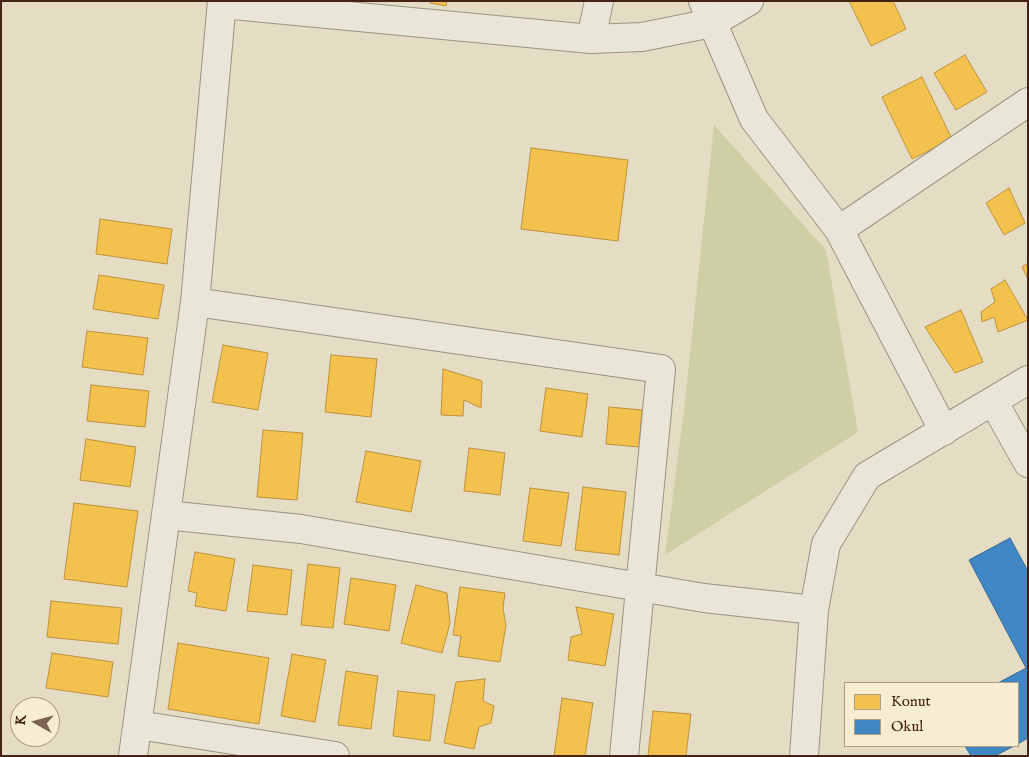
<!DOCTYPE html>
<style>
body{margin:0}
#map{position:relative;width:1029px;height:757px;overflow:hidden;background:#e4ddc3;font-family:"IM FELL English",serif}
canvas{display:block}
.frame{position:absolute;inset:0;border:2px solid #442214;pointer-events:none}
.legend{position:absolute;left:844px;top:682px;width:175px;height:65px;box-sizing:border-box;background:#f7edd0;border:1px solid #af9c85;margin:0;padding:6px 9px;list-style:none;font-size:15px;color:#442214}
.legend li{display:flex;align-items:center;gap:10px;height:25px}
.legend b{width:25px;border:1px solid #af9c85}
.north{position:absolute;left:10px;top:697px;width:50px;height:50px;box-sizing:border-box;background:#f7edd0;border:1px solid #af9c85;border-radius:50%;rotate:277deg;font-size:14px;font-weight:700;line-height:20px;text-align:center;color:#442214}
.north::after{content:'';display:block;margin:auto;width:18px;height:22px;background:#7c6351;clip-path:polygon(50% 0,100% 100%,50% 72%,0 100%)}
</style>
<div id="map">
<canvas width="1029" height="757"></canvas>
<div class="frame"></div>
<ul class="legend">
<li><b style="height:14px;background:#f2c14e"></b>Konut</li>
<li><b style="height:14px;background:#3f88c5"></b>Okul</li>
</ul>
<div class="north">K</div>
</div>
<script>
const c = document.querySelector('canvas').getContext('2d');
c.lineJoin = 'round';
function fillPath(path, color) { c.fillStyle = color; c.fill(path, 'evenodd'); }
const shape = rows => new Path2D(rows.map(r => 'M' + r).join(''));
function trace(path, color, width, dash) { c.strokeStyle = color; c.lineWidth = width; c.lineCap = dash ? 'butt' : 'round'; c.setLineDash(dash || []); c.stroke(path); }
fillPath(shape([
 [714,125,826,250,858,432,665,555,684,411]
]), '#cfcfa5');
const homes = shape([
 [431,1,447,1,446,6,430,3,431,1],
 [849,1,893,1,906,29,871,46,849,1],
 [965,55,987,92,956,110,934,73,965,55],
 [922,77,952,139,912,159,882,97,922,77],
 [531,148,628,160,618,241,521,229,531,148],
 [1009,188,1025,223,1004,235,986,203,1009,188],
 [100,219,172,229,167,264,96,254,100,219],
 [1028,263,1028,279,1022,267,1028,263],
 [99,275,164,285,158,319,93,309,99,275],
 [1005,280,1028,320,998,332,994,317,982,322,981,312,995,302,991,289,1005,280],
 [961,310,983,362,955,373,925,327,961,310],
 [87,331,148,338,143,375,82,367,87,331],
 [223,345,268,353,258,410,212,402,223,345],
 [331,355,377,359,371,417,325,412,331,355],
 [443,369,482,381,481,408,464,400,463,416,441,415,443,369],
 [91,385,149,391,145,427,87,421,91,385],
 [546,388,588,394,582,437,540,431,546,388],
 [609,407,642,410,639,447,606,444,609,407],
 [263,430,303,433,297,500,257,497,263,430],
 [86,439,136,447,130,487,80,480,86,439],
 [469,448,505,453,500,495,464,491,469,448],
 [366,451,421,461,411,512,356,502,366,451],
 [583,487,626,492,619,555,575,550,583,487],
 [530,488,569,493,561,546,523,541,530,488],
 [74,503,138,511,127,587,64,579,74,503],
 [195,552,235,559,226,611,195,606,197,593,188,591,195,552],
 [308,564,340,568,333,628,301,625,308,564],
 [253,565,292,570,287,615,247,611,253,565],
 [351,578,396,585,389,631,344,624,351,578],
 [416,585,447,593,450,623,442,653,401,643,416,585],
 [460,587,505,593,503,608,506,625,500,662,458,656,461,636,453,635,460,587],
 [51,601,122,608,118,644,47,637,51,601],
 [576,607,614,614,605,666,568,660,571,637,582,634,576,607],
 [178,643,269,658,259,724,168,709,178,643],
 [52,653,113,662,108,697,46,688,52,653],
 [292,654,326,660,315,722,281,716,292,654],
 [346,671,378,676,371,729,338,725,346,671],
 [485,679,483,701,494,706,491,723,479,727,474,749,444,743,456,682,485,679],
 [398,691,435,695,430,741,393,736,398,691],
 [562,698,593,703,585,756,554,756,562,698],
 [653,711,691,714,686,756,648,756,653,711]
]);
fillPath(homes, '#f2c14e');
trace(homes, '#be913d', 1);
const schools = shape([
 [1010,538,1028,571,1028,738,1018,744,1018,683,998,683,1026,668,969,560,1010,538],
 [965,746,1014,746,995,756,971,756,965,746]
]);
fillPath(schools, '#3f88c5');
trace(schools, '#406990', 1);
const minor = shape([
 [703,1,754,119,839,230,944,431],
 [222,4,591,39,642,37,712,23,749,1],
 [591,39,599,1],
 [839,230,1028,102],
 [195,302,661,369,624,756],
 [993,401,1028,463],
 [166,515,301,529,704,598,814,610],
 [138,725,335,756],
 [133,756,195,302,222,1],
 [804,756,814,610,826,544,867,476,1028,380]
]);
trace(minor, '#9b9282', 30);
trace(minor, '#e9e6d9', 28);
</script>
